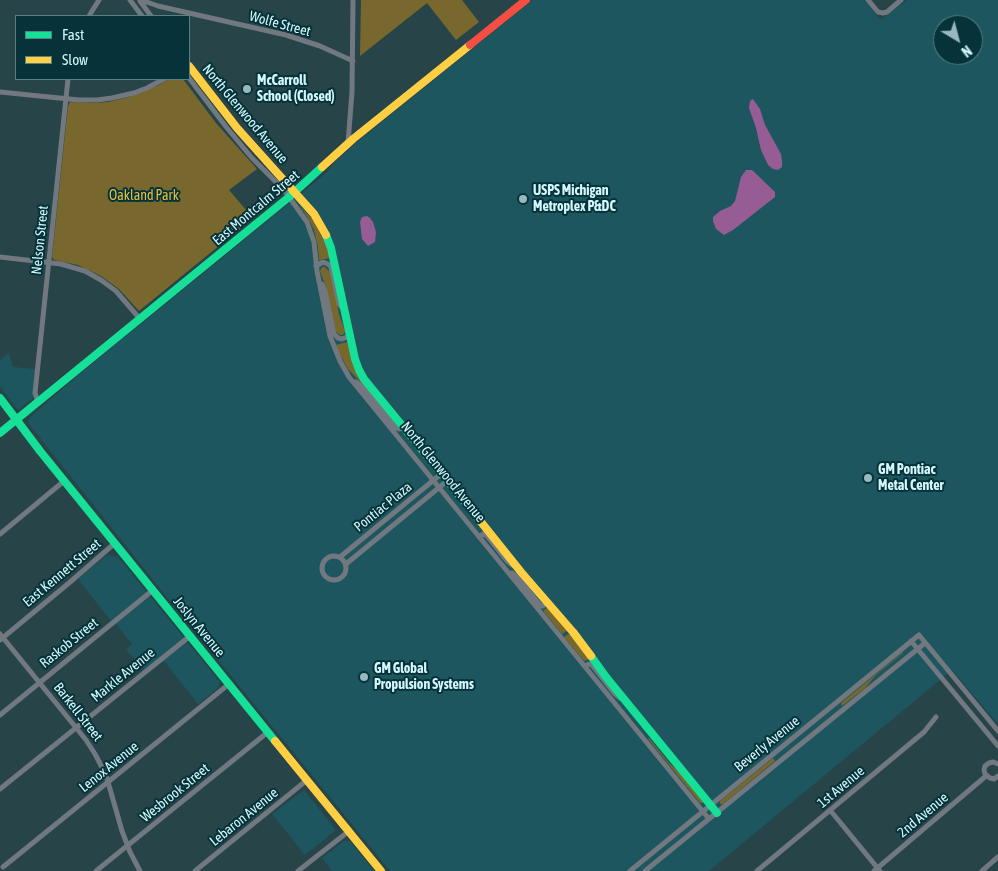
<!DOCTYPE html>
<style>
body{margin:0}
#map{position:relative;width:998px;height:871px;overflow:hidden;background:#274449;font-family:"Asap Condensed",sans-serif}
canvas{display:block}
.legend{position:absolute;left:15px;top:15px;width:175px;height:65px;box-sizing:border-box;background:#053339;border:1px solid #578187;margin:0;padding:6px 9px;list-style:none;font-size:15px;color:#d3f7fd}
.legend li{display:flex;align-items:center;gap:10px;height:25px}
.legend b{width:25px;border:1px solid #578187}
.north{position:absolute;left:933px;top:15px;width:50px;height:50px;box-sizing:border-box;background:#053339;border:1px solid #578187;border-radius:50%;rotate:143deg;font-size:14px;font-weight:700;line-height:20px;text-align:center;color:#d3f7fd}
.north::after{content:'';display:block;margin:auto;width:18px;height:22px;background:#97b8be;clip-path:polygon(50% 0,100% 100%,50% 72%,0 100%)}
</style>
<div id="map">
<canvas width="998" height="871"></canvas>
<ul class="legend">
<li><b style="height:6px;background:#16e098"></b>Fast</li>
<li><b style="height:6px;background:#ffcf43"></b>Slow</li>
</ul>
<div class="north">N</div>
</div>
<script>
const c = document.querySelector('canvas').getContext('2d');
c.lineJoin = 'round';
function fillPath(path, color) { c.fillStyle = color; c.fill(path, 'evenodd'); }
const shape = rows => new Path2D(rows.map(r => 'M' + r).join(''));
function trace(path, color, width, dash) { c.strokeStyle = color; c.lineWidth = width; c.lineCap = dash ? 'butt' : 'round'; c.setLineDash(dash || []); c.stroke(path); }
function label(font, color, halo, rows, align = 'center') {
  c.font = font + ' "Asap Condensed",sans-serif'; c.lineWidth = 4; c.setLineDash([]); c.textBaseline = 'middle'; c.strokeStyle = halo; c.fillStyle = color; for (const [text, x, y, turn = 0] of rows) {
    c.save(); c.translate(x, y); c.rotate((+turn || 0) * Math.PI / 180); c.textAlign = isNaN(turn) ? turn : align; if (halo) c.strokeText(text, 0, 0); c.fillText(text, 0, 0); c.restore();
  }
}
fillPath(shape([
 [533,0,864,0,879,18,882,19,907,0,998,0,998,724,952,670,709,871,390,871,162,591,28,423,30,417,83,371,319,179,326,173,335,162,357,142],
 [943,25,973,25,973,55,943,55],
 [9,353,13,367,35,369,33,398,18,410,0,387,0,360],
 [107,555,118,557,220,682,217,689,198,704,164,661,147,674,126,649,132,644,116,624,114,625,78,579],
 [304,790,336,830,305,855,272,814],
 [344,841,350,841,374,871,332,871,322,858]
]), '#1d565f');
fillPath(shape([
 [361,0,462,0,479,22,456,40,427,3,360,56],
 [169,79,183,79,216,123,257,169,229,190,253,218,139,311,119,289,101,276,78,265,54,260,52,257,68,106,70,102,95,103,108,102,129,97,159,85],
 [299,205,313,220,318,229,329,250,330,258,319,260,318,247,314,230,308,218],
 [322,267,325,267,331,273,339,314,345,331,344,334,342,335,340,335,336,332,326,287,320,271],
 [347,342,355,369,365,386,363,385,348,369,339,353,336,345],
 [547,608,568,630,562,634,544,612,544,610],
 [570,633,589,659,584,661,564,637],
 [903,652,903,653,876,675,865,688,842,706,841,703],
 [649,738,669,763,681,774,703,802,703,803,700,803,648,739],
 [773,758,775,761,723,804,720,804,720,801]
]), '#78682d');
fillPath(shape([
 [753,99,760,109,765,125,781,154,782,161,782,167,778,170,773,169,768,165,761,150,756,128,749,108,750,101],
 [746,170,752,170,775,192,775,197,733,230,724,235,716,229,713,221,713,217,720,211,731,206,735,201,741,177],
 [367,216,370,218,373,222,376,232,375,242,368,246,362,239,360,222,362,217]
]), '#955d94');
trace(shape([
 [130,0,142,16],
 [141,0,158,6,286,35,320,46,353,61],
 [868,0,878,12,883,13,887,12,901,0],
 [140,1,151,16],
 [89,16,99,0],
 [189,78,227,128,252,158,284,190,307,222,314,242,317,271,330,336,340,361,349,377,709,819],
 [0,92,79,100,97,100,112,98,134,93,147,88,164,79],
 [348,143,352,92,353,0],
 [0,257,61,264,85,271,101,280,116,291,140,319],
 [316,266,323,262,328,264,331,267,339,304,343,309],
 [322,284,325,291,334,334,338,338,342,339,347,337,349,334],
 [356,382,363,387,396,428,399,429,403,427],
 [38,402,35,393,68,79],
 [0,534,64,481],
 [479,537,483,534,487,536,507,561,512,565],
 '322 568a12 12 0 1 1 24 0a12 12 0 1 1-24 0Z',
 [340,557,441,474],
 [346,564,447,481],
 [512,573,518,578,541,606,543,606,547,602],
 [0,634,86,740,95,754,106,775,122,831,130,852,140,871],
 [0,640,69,583,115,543],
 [911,641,998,746],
 [585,666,589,664,592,665,614,693,620,698],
 [0,715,153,590],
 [998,764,993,762,989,763,985,766,984,770,985,774,990,778,994,779,998,776],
 [0,789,190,636],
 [830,810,880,871],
 [3,867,229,684],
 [96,871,268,732],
 [195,871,307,780],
 [298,871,349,831],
 [630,871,919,635,998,731],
 [645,871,925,643],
 [757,871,924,732,936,717],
 [874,871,986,776],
 [982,871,998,857]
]), '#717880', 5);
trace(shape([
 [326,235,331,248,355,359,359,370,364,379,477,517],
 [0,398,40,451,275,741],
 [0,433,289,197,322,167],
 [591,656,606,677,717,813]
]), '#16e098', 8);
trace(shape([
 [189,66,237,128,314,214,326,235],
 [322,167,353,139,470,45],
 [477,517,521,572,573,632,591,656],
 [275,741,381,871]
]), '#ffcf43', 8);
trace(shape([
 [470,45,526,0]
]), '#f24e42', 8);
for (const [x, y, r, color] of [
 [247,89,5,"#97b8be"],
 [523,199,5,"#97b8be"],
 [868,478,5,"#97b8be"],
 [364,677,5,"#97b8be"]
]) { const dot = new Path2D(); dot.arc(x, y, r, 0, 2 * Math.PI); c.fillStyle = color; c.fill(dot); trace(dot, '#053339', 2); }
label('14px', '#d3f7fd', '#053339', [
 ["Wolfe Street",280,24,15],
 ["North Glenwood Avenue",245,114,50],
 ["East Montcalm Street",256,208,-40],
 ["Nelson Street",40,240,-84],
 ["North Glenwood Avenue",443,472,51],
 ["Pontiac Plaza",383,507,-39],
 ["East Kennett Street",62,573,-40],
 ["Joslyn Avenue",199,627,51],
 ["Raskob Street",69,643,-39],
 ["Markle Avenue",123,675,-39],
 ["Barkell Street",78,712,52],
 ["Beverly Avenue",767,744,-39],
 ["Lenox Avenue",109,767,-39],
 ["1st Avenue",841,787,-40],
 ["Wesbrook Street",175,793,-39],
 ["2nd Avenue",923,815,-40],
 ["Lebaron Avenue",244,817,-39]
]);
label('bold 14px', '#d3f7fd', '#053339', [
 ["McCarroll",257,81],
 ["School (Closed)",257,97],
 ["USPS Michigan",533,191],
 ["Metroplex P&DC",533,207],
 ["GM Pontiac",878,470],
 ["Metal Center",878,486],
 ["GM Global",374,669],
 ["Propulsion Systems",374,685]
], 'left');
label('14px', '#e6bd40', '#053339', [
 ["Oakland Park",144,196]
]);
</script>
